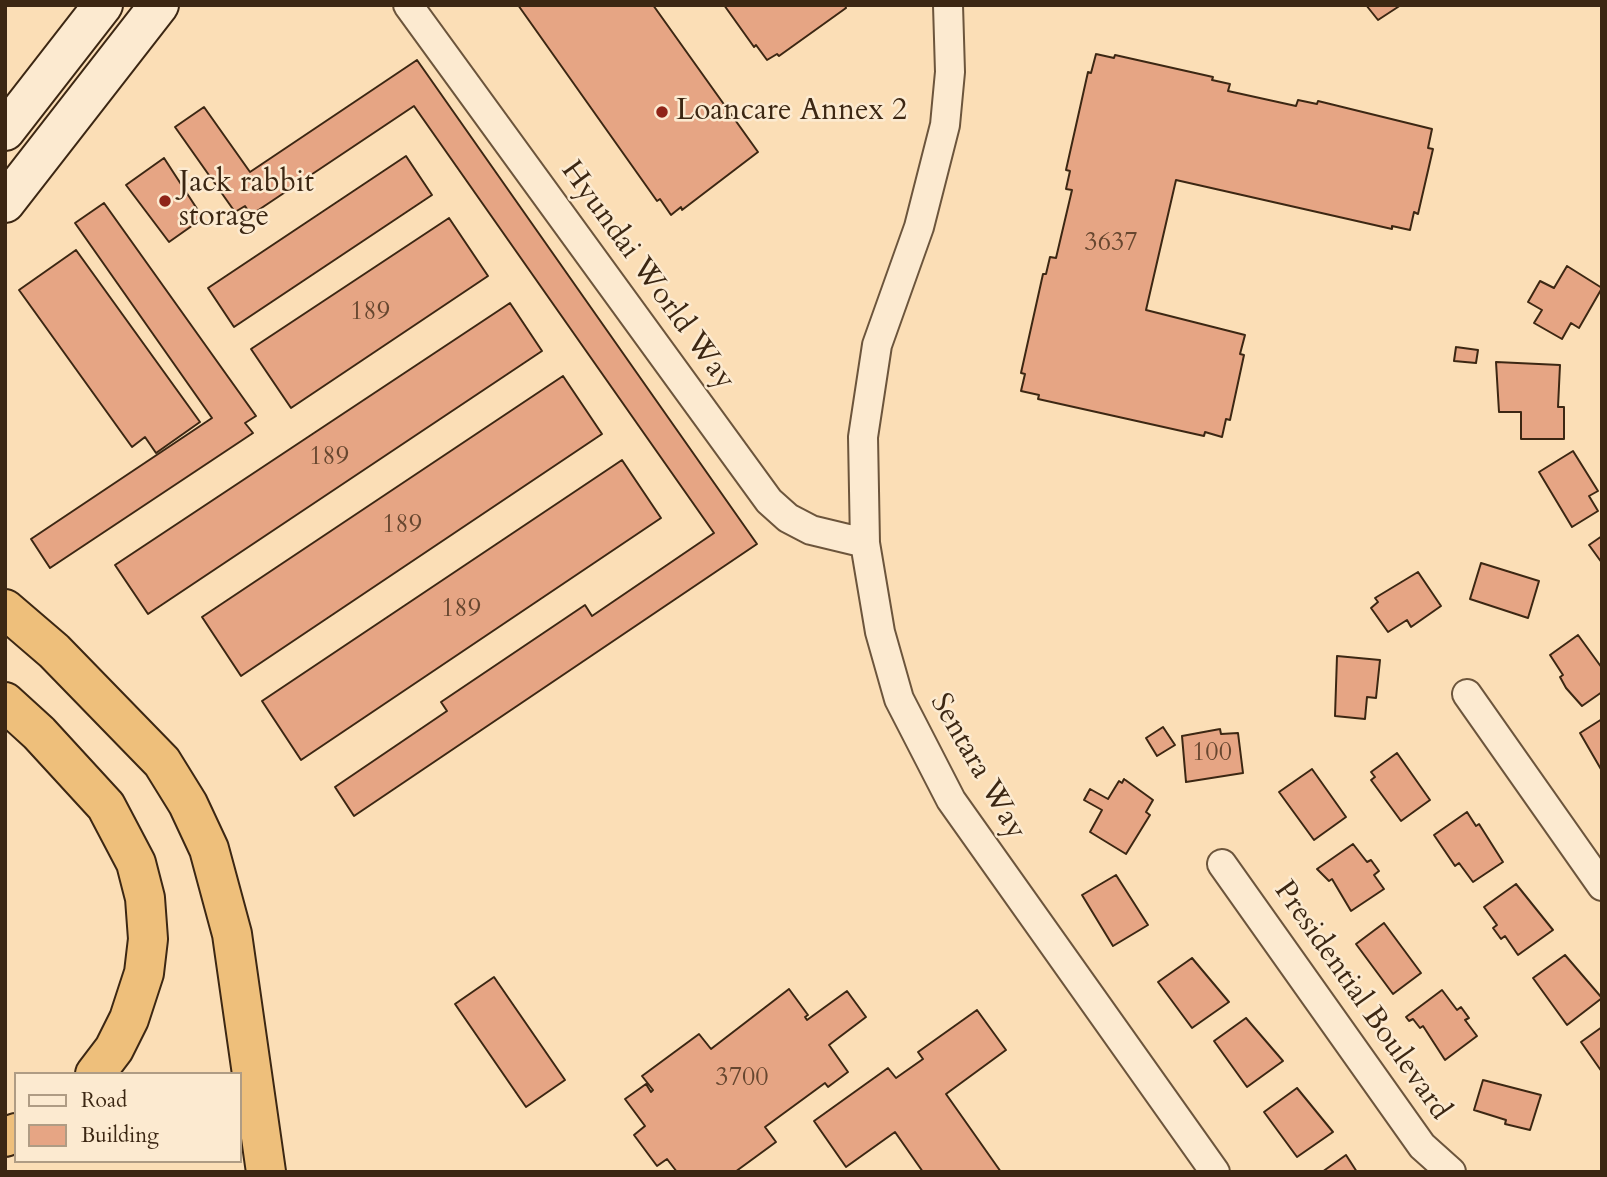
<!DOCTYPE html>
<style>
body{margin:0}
#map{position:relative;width:1607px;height:1177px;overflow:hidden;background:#fbdeb6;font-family:Cardo,serif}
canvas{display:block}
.frame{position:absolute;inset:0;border:7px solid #3c2713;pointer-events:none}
.legend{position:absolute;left:14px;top:1072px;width:228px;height:91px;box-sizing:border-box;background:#fcead0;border:2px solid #af9c84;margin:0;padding:9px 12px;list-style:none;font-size:21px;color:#3c2713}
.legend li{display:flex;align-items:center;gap:14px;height:35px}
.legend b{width:35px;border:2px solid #af9c84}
</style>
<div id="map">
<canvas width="1607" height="1177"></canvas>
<div class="frame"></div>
<ul class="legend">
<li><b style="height:9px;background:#fcead0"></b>Road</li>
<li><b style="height:19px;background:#e6a584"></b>Building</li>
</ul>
</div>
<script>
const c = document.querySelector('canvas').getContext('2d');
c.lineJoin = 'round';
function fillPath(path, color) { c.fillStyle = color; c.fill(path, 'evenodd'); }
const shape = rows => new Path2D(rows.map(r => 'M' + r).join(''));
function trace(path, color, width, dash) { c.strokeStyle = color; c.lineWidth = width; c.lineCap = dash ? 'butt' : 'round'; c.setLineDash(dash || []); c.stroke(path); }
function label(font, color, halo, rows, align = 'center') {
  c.font = font + ' Cardo,serif'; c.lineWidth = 5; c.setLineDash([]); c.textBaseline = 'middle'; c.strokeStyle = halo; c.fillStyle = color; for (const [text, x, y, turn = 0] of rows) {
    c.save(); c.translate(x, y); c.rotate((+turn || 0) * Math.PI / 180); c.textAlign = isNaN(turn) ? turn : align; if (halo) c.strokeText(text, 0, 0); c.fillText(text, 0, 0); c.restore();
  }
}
const building = shape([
 [518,5,653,5,758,152,682,210,681,207,671,215,660,199,657,201,518,5],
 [724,5,845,5,846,8,779,56,777,54,767,60,756,45,754,47,724,5],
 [1361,5,1401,5,1378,20,1366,5,1361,5],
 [1096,54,1114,58,1115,55,1213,77,1212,80,1230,84,1228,91,1296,106,1298,100,1317,104,1318,101,1432,129,1428,148,1433,149,1418,214,1414,212,1410,230,1392,226,1392,229,1176,180,1146,310,1245,335,1240,354,1244,355,1230,420,1226,419,1222,437,1205,432,1204,436,1038,399,1039,395,1021,391,1025,374,1021,373,1043,274,1046,274,1050,257,1056,258,1072,190,1066,189,1070,171,1066,170,1088,72,1091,73,1096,54],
 [417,60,757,544,354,816,335,787,447,711,441,702,585,605,592,616,714,533,414,106,251,215,245,206,235,212,175,127,204,107,250,172,417,60],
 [406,156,432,195,234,327,208,288,406,156],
 [164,158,203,218,169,242,126,185,164,158],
 [104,203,256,416,245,423,253,433,50,568,31,539,212,418,75,223,104,203],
 [449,218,488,276,291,408,251,349,449,218],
 [76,250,200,422,156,453,145,437,132,447,19,290,76,250],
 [1567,266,1602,288,1579,328,1571,323,1562,339,1534,323,1542,310,1528,302,1540,281,1554,288,1567,266],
 [510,303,542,351,148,614,115,565,510,303],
 [1456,347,1478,350,1476,363,1454,361,1456,347],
 [1496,362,1560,365,1558,407,1564,407,1564,439,1521,439,1521,412,1499,412,1496,362],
 [563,376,602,434,241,676,202,617,563,376],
 [1573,451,1598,491,1589,496,1598,511,1572,527,1539,472,1573,451],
 [622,460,661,518,301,760,262,701,622,460],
 [1602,536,1602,563,1589,545,1602,536],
 [1481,563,1539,581,1528,618,1470,599,1481,563],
 [1418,572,1441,606,1411,627,1407,620,1388,632,1371,608,1378,602,1375,598,1418,572],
 [1578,635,1602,668,1602,692,1582,706,1566,688,1560,677,1563,675,1550,655,1578,635],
 [1337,656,1380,660,1376,698,1367,697,1365,719,1335,716,1337,656],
 [1602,719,1602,771,1580,733,1602,719],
 [1163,727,1175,745,1157,756,1146,738,1163,727],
 [1220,729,1221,734,1238,733,1243,773,1186,782,1182,736,1220,729],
 [1397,753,1430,800,1401,821,1371,780,1375,777,1371,772,1397,753],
 [1312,769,1346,817,1314,840,1279,792,1312,769],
 [1124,779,1153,800,1146,812,1150,815,1126,854,1090,832,1102,810,1084,800,1090,789,1108,799,1119,781,1122,783,1124,779],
 [1467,812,1476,826,1479,824,1503,862,1473,882,1459,863,1455,866,1434,835,1467,812],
 [1353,844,1367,862,1371,860,1379,871,1374,875,1384,889,1351,911,1332,879,1329,881,1317,869,1353,844],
 [1116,875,1148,925,1113,946,1082,895,1116,875],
 [1516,884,1553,930,1518,955,1505,936,1501,939,1493,928,1497,925,1484,907,1516,884],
 [1384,923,1421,973,1393,994,1356,944,1384,923],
 [1565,955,1602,998,1567,1025,1533,978,1565,955],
 [1192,958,1229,1002,1192,1028,1158,982,1192,958],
 [494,977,565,1080,526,1107,455,1004,494,977],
 [789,989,808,1015,805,1017,807,1020,847,991,866,1017,829,1045,848,1072,828,1087,825,1083,765,1127,776,1142,735,1172,677,1172,667,1159,657,1166,634,1135,645,1126,625,1099,646,1084,651,1092,653,1090,642,1076,699,1034,711,1049,789,989],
 [1442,990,1457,1010,1461,1007,1469,1018,1465,1020,1477,1036,1445,1060,1423,1026,1420,1028,1413,1019,1409,1021,1406,1017,1442,990],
 [977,1010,1006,1050,946,1094,1001,1172,923,1172,895,1132,846,1167,814,1121,888,1068,896,1078,923,1059,918,1052,977,1010],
 [1246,1018,1283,1061,1247,1087,1214,1041,1246,1018],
 [1602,1027,1602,1072,1581,1042,1602,1027],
 [1483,1080,1541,1095,1530,1130,1505,1124,1506,1120,1474,1110,1483,1080],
 [1297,1088,1333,1132,1297,1157,1264,1112,1297,1088],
 [1346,1155,1357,1172,1322,1172,1346,1155]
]);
fillPath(building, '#e6a584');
trace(building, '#3c2713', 2);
const street = shape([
 [408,5,769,501,788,518,811,530,865,543],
 [948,5,950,72,945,125,919,227,877,345,863,437,865,543,880,632,899,699,951,800,1215,1172],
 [1467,694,1602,886],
 [1222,864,1422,1146,1451,1172]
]);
const secondary = shape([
 [5,131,103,5],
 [5,203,159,5]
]);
const highway = shape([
 [5,609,54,651,162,762,188,804,209,849,232,934,266,1172],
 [5,702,39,733,106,806,136,863,145,898,148,939,144,973,129,1019,114,1049,95,1074],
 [5,1137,16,1133]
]);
trace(street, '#6c553c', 32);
trace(secondary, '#3c2713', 42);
trace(highway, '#3c2713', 42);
trace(street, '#fcead0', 28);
trace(secondary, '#fcead0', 38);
trace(highway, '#eebf7b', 38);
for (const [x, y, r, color] of [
 [662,112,7,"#8f2418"],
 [165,201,7,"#8f2418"]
]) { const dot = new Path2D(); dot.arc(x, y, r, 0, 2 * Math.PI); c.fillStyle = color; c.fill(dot); trace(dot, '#fcead0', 2.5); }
label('26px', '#66462f', null, [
 ["3637",1111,244],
 ["189",370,313],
 ["189",329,458],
 ["189",402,526],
 ["189",461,610],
 ["100",1212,754],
 ["3700",742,1079]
]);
label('30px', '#3c2713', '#fcead0', [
 ["Loancare Annex 2",676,112],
 ["Jack rabbit",179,184],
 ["storage",179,218]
], 'left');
label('30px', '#3c2713', '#fcead0', [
 ["Hyundai World Way",647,276,54],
 ["Sentara Way",977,767,60],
 ["Presidential Boulevard",1361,1001,55]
]);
</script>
